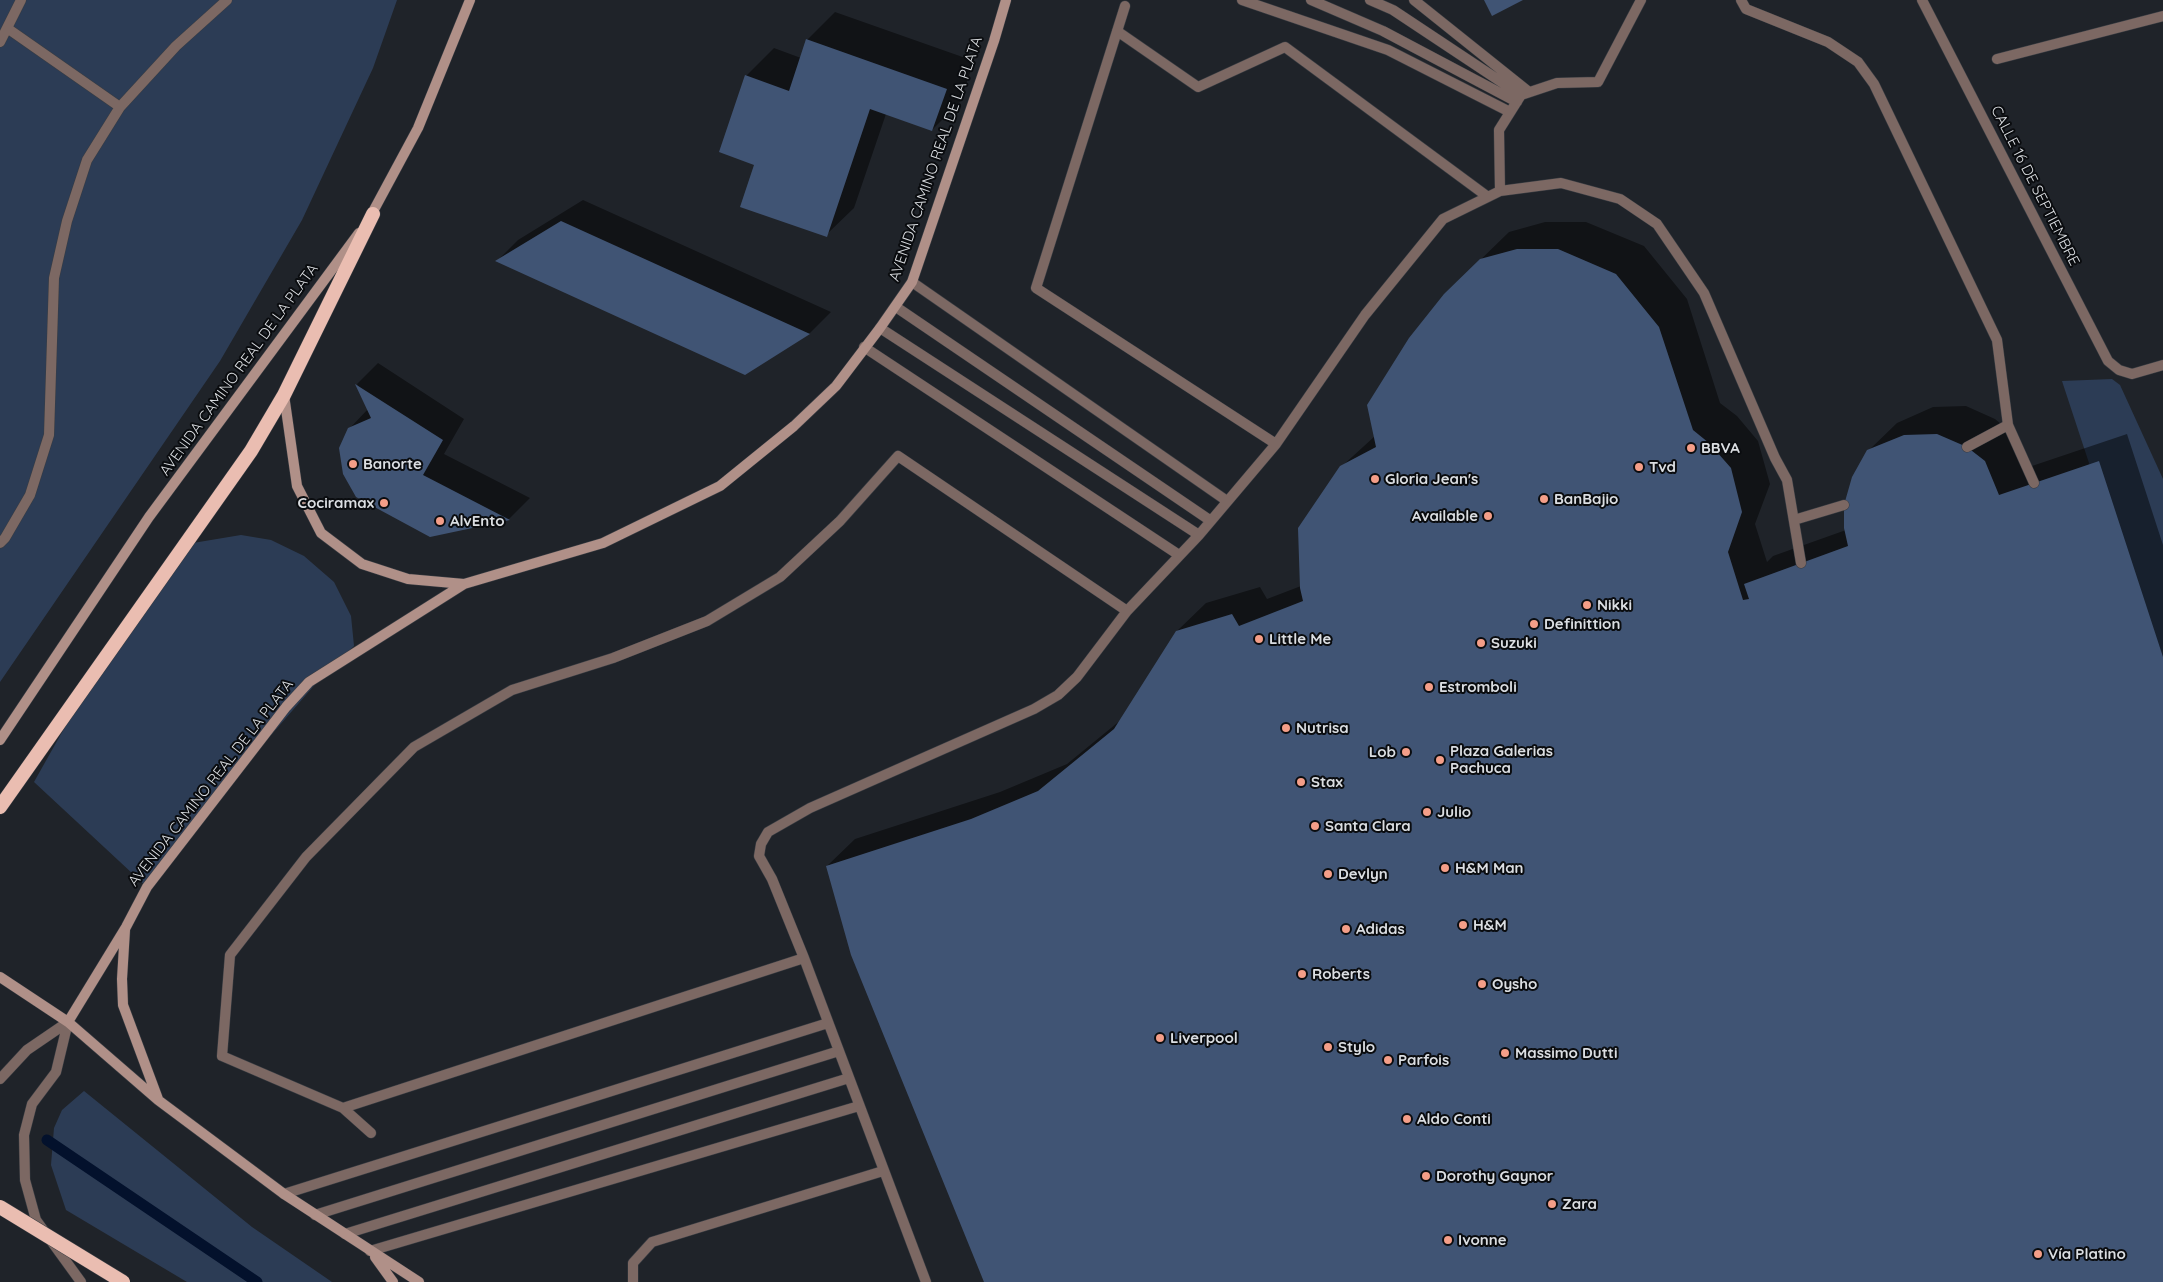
<!DOCTYPE html>
<meta charset="utf-8">
<style>
body{margin:0}
canvas{display:block;background:#1f2329}
</style>
<canvas width="2163" height="1282"></canvas>
<script>
const c = document.querySelector('canvas').getContext('2d');
c.lineJoin = 'round';
function fillPath(path, color) { c.fillStyle = color; c.fill(path, 'evenodd'); }
const shape = rows => new Path2D(rows.map(r => 'M' + r).join(''));
function trace(path, color, width, dash) { c.strokeStyle = color; c.lineWidth = width; c.lineCap = dash ? 'butt' : 'round'; c.setLineDash(dash || []); c.stroke(path); }
function label(font, color, halo, rows, align = 'center') {
  c.font = font + ' Quicksand,sans-serif'; c.lineWidth = 4; c.setLineDash([]); c.textBaseline = 'middle'; c.strokeStyle = halo; c.fillStyle = color; for (const [text, x, y, turn = 0] of rows) {
    c.save(); c.translate(x, y); c.rotate((+turn || 0) * Math.PI / 180); c.textAlign = isNaN(turn) ? turn : align; if (halo) c.strokeText(text, 0, 0); c.fillText(text, 0, 0); c.restore();
  }
}
fillPath(shape([
 [0,0,397,0,373,68,302,220,220,361,0,682],
 [2112,379,2120,385,2163,479,2163,688,2062,381],
 [241,535,271,540,304,556,334,582,351,616,354,646,318,681,214,801,147,887,34,782,79,702,193,543],
 [84,1091,252,1227,332,1282,187,1282,66,1210,51,1165,54,1128,62,1110]
]), '#2c3c55');
fillPath(shape([
 [835,12,974,61,960,102,932,130,886,114,854,208,826,235,756,164,746,76,774,48,801,58,807,40],
 [583,200,831,312,810,333,745,373,497,261,518,240],
 [1545,222,1586,222,1644,246,1687,299,1720,403,1737,416,1758,441,1770,484,1755,524,1767,562,1773,556,1846,530,1868,451,1897,423,1933,407,1966,406,1995,419,2012,433,2026,468,2127,434,2163,545,2163,1282,985,1282,827,866,855,839,1000,792,1067,764,1122,719,1177,631,1206,603,1260,587,1267,599,1301,586,1341,467,1375,436,1473,267,1509,232],
 [378,363,464,419,444,454,530,498,509,519,430,535,349,429,368,409,357,384]
]), '#0007');
trace(shape([
 [47,1140,257,1282]
]), '#03112c', 11);
fillPath(shape([
 [1484,0,1523,0,1492,16],
 [806,39,947,89,932,131,870,109,827,237,740,207,754,165,719,152,745,75,789,91],
 [561,221,810,334,745,375,495,261],
 [1517,249,1558,249,1616,274,1659,327,1693,430,1709,443,1731,468,1742,512,1728,552,1743,600,1749,599,1744,584,1848,546,1844,528,1844,505,1852,477,1867,450,1904,435,1937,434,1967,447,1985,461,1999,495,2099,461,2163,657,2163,1282,984,1282,851,955,826,866,971,819,1038,791,1114,729,1176,631,1232,614,1239,626,1303,601,1300,588,1298,528,1340,466,1376,447,1367,405,1409,338,1444,294,1480,259],
 [355,384,443,440,423,475,510,520,430,537,356,497,343,474,339,448,348,428,371,418]
]), '#405474');
const service = shape([
 [1242,0,1388,50,1510,112],
 [1311,0,1383,31,1517,102],
 [1370,0,1393,10,1521,95],
 [1414,0,1529,92],
 [1741,0,1746,9,1828,42,1858,62,1874,84,1997,340,2008,425],
 [1125,6,1036,288,1276,444],
 [1117,31,1198,87,1285,47,1488,197],
 [1500,191,1499,130,1521,95,1557,83,1598,82,1641,0],
 [912,282,1227,501],
 [896,307,1211,521],
 [880,328,1199,535],
 [864,347,1179,555],
 [1967,447,2008,425,2034,483],
 [1794,520,1844,505],
 [68,1022,56,1072,32,1104,24,1135,25,1180,36,1220,81,1282],
 [0,1079,27,1050,68,1022],
 [343,1108,804,958],
 [371,1133,343,1108,222,1056,230,955,306,857,414,747,512,690,613,658,707,621,780,577,840,521,898,456,1127,611],
 [284,1194,828,1023],
 [315,1215,839,1051],
 [345,1234,849,1078],
 [370,1251,859,1106],
 [633,1282,633,1263,652,1242,883,1171],
 [926,1282,804,958,772,879,759,856,761,844,768,832,810,808,1034,709,1058,695,1077,677,1127,611,1199,535,1276,444,1365,315,1443,219,1500,191,1561,183,1620,199,1657,224,1704,293,1775,458,1787,480,1801,563]
]);
const minor = shape([
 [1922,0,2108,361,2119,370,2132,374,2163,365],
 [7,28,120,107],
 [0,42,21,0],
 [1997,59,2163,16],
 [0,543,5,538,30,495,49,435,54,278,67,221,87,160,120,107,176,46,227,0]
]);
const secondary = shape([
 [369,219,418,128,470,0],
 [284,395,297,486,321,533,362,564,408,579,464,584],
 [0,740,149,517,359,233],
 [125,930,122,979,123,1005,158,1099],
 [0,977,68,1022,158,1100,284,1194,419,1282],
 [68,1022,126,927,147,887,286,707,309,682,464,584,603,543,720,486,794,426,836,386,880,328,912,282,994,41,1006,0],
 [375,1257,393,1282]
]);
const trunk = shape([
 [0,807,251,451,284,395,373,214]
]);
trace(service, '#393d43', 11);
trace(minor, '#393d43', 11);
trace(secondary, '#393d43', 11);
trace(trunk, '#393d43', 15);
trace(service, '#7c6863', 10);
trace(minor, '#7c6863', 10);
trace(secondary, '#b09088', 10);
trace(trunk, '#eabdb1', 14);
const trunkBridge = shape([
 [0,1207,123,1282]
]);
trace(trunkBridge, '#393d43', 15, []);
trace(trunkBridge, '#eabdb1', 14);
for (const [x, y, r, color] of [
 [1691,448,5,"#f49e88"],
 [353,464,5,"#f49e88"],
 [1639,467,5,"#f49e88"],
 [1375,479,5,"#f49e88"],
 [1544,499,5,"#f49e88"],
 [384,503,5,"#f49e88"],
 [1488,516,5,"#f49e88"],
 [440,521,5,"#f49e88"],
 [1587,605,5,"#f49e88"],
 [1534,624,5,"#f49e88"],
 [1259,639,5,"#f49e88"],
 [1481,643,5,"#f49e88"],
 [1429,687,5,"#f49e88"],
 [1286,728,5,"#f49e88"],
 [1406,752,5,"#f49e88"],
 [1440,760,5,"#f49e88"],
 [1301,782,5,"#f49e88"],
 [1427,812,5,"#f49e88"],
 [1315,826,5,"#f49e88"],
 [1445,868,5,"#f49e88"],
 [1328,874,5,"#f49e88"],
 [1463,925,5,"#f49e88"],
 [1346,929,5,"#f49e88"],
 [1302,974,5,"#f49e88"],
 [1482,984,5,"#f49e88"],
 [1160,1038,5,"#f49e88"],
 [1328,1047,5,"#f49e88"],
 [1505,1053,5,"#f49e88"],
 [1388,1060,5,"#f49e88"],
 [1407,1119,5,"#f49e88"],
 [1426,1176,5,"#f49e88"],
 [1552,1204,5,"#f49e88"],
 [1448,1240,5,"#f49e88"],
 [2038,1254,5,"#f49e88"]
]) { const dot = new Path2D(); dot.arc(x, y, r, 0, 2 * Math.PI); c.fillStyle = color; c.fill(dot); trace(dot, '#0a0c0f', 2); }
label('15px', '#dbdee2', '#0a0c0f', [
 ["AVENIDA CAMINO REAL DE LA PLATA",936,159,-71],
 ["CALLE 16 DE SEPTIEMBRE",2035,186,63],
 ["AVENIDA CAMINO REAL DE LA PLATA",239,370,-54],
 ["AVENIDA CAMINO REAL DE LA PLATA",211,783,-52]
]);
label('bold 15px', '#dbdee2', '#0a0c0f', [
 ["BBVA",1701,448],
 ["Banorte",363,464],
 ["Tvd",1649,467],
 ["Gloria Jean's",1385,479],
 ["BanBajio",1554,499],
 ["Cociramax",374,503,"right"],
 ["Available",1478,516,"right"],
 ["AlvEnto",450,521],
 ["Nikki",1597,605],
 ["Definittion",1544,624],
 ["Little Me",1269,639],
 ["Suzuki",1491,643],
 ["Estromboli",1439,687],
 ["Nutrisa",1296,728],
 ["Plaza Galerias",1450,751],
 ["Pachuca",1450,768],
 ["Lob",1396,752,"right"],
 ["Stax",1311,782],
 ["Julio",1437,812],
 ["Santa Clara",1325,826],
 ["H&M Man",1455,868],
 ["Devlyn",1338,874],
 ["H&M",1473,925],
 ["Adidas",1356,929],
 ["Roberts",1312,974],
 ["Oysho",1492,984],
 ["Liverpool",1170,1038],
 ["Stylo",1338,1047],
 ["Massimo Dutti",1515,1053],
 ["Parfois",1398,1060],
 ["Aldo Conti",1417,1119],
 ["Dorothy Gaynor",1436,1176],
 ["Zara",1562,1204],
 ["Ivonne",1458,1240],
 ["Vía Platino",2048,1254]
], 'left');
</script>
